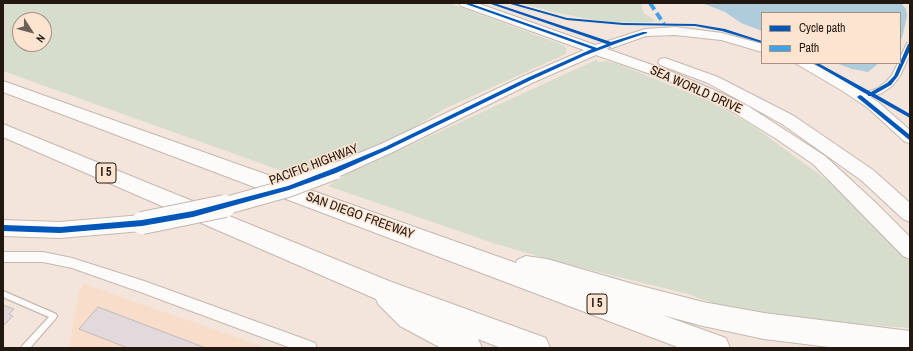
<!DOCTYPE html>
<style>
body{margin:0}
#map{position:relative;width:913px;height:351px;overflow:hidden;background:#f3e5db;font-family:"Archivo Narrow",sans-serif}
canvas{display:block}
.frame{position:absolute;inset:0;border:4px solid #231810;pointer-events:none}
.legend{position:absolute;left:761px;top:12px;width:140px;height:52px;box-sizing:border-box;background:#fde4d1;border:1px solid #a69284;margin:0;padding:5px 7px;list-style:none;font-size:12px;color:#231810}
.legend li{display:flex;align-items:center;gap:8px;height:20px}
.legend b{width:20px;border:1px solid #a69284}
.north{position:absolute;left:12px;top:12px;width:40px;height:40px;box-sizing:border-box;background:#fde4d1;border:1px solid #a69284;border-radius:50%;rotate:126deg;font-size:11px;font-weight:700;line-height:16px;text-align:center;color:#231810}
.north::after{content:'';display:block;margin:auto;width:14px;height:18px;background:#6c6057;clip-path:polygon(50% 0,100% 100%,50% 72%,0 100%)}
</style>
<div id="map">
<canvas width="913" height="351"></canvas>
<div class="frame"></div>
<ul class="legend">
<li><b style="height:5px;background:#0057b8"></b>Cycle path</li>
<li><b style="height:5px;background:#3ea2ea"></b>Path</li>
</ul>
<div class="north">N</div>
</div>
<script>
const c = document.querySelector('canvas').getContext('2d');
c.lineJoin = 'round';
function fillPath(path, color) { c.fillStyle = color; c.fill(path, 'evenodd'); }
const shape = rows => new Path2D(rows.map(r => 'M' + r).join(''));
function trace(path, color, width, dash) { c.strokeStyle = color; c.lineWidth = width; c.lineCap = dash ? 'butt' : 'round'; c.setLineDash(dash || []); c.stroke(path); }
function label(font, color, halo, rows, align = 'center') {
  c.font = font + ' "Archivo Narrow",sans-serif'; c.lineWidth = 3; c.setLineDash([]); c.textBaseline = 'middle'; c.strokeStyle = halo; c.fillStyle = color; for (const [text, x, y, turn = 0] of rows) {
    c.save(); c.translate(x, y); c.rotate((+turn || 0) * Math.PI / 180); c.textAlign = isNaN(turn) ? turn : align; if (halo) c.strokeText(text, 0, 0); c.fillText(text, 0, 0); c.restore();
  }
}
fillPath(shape([
 [84,284,268,348,69,348,78,294]
]), '#f8deca');
fillPath(shape([
 [3,3,449,3,563,45,567,49,566,54,444,109,406,132,305,177,296,176,3,71],
 [20,20,44,20,44,44,20,44],
 [520,3,641,3,644,13,656,21,649,22,611,22,589,19,553,12],
 [596,60,599,62,606,61,618,64,709,101,753,126,846,194,910,262,910,328,804,320,729,309,688,294,558,262,496,244,328,186,347,174]
]), '#d7ddcc');
fillPath(shape([
 [702,3,901,3,906,9,907,16,902,38,900,39,900,13,762,13,762,31,741,23,725,12],
 [836,63,879,63,868,72,852,69]
]), '#afccdd');
const building = shape([
 [3,305,14,309,9,314,13,316,3,326,3,305],
 [98,307,206,348,128,348,79,329,98,307]
]);
fillPath(building, '#e3d8db');
trace(building, '#c3babb', 1);
const service = shape([
 [3,291,56,314,57,316,56,318,30,348,21,348,22,346,49,317,3,297,3,291]
]);
const minor = shape([
 [907,43,910,43,910,54,900,76,892,86,882,93,860,100,857,99,857,95,876,89,886,82,892,75,898,63,900,63,900,58,907,43],
 [3,252,43,252,72,258,144,281,310,341,315,343,317,348,291,348,143,293,72,268,43,262,3,262,3,252]
]);
const secondary = shape([
 [675,27,722,33,762,44,762,52,721,40,675,35,646,36,612,48,606,44,608,41,645,29,675,27],
 [795,63,811,63,851,84,878,102,910,130,910,143,905,142,868,108,841,90,795,63]
]);
const primary = shape([
 [459,3,477,3,595,45,602,43,607,44,609,47,607,49,672,72,714,90,748,106,825,156,876,203,910,237,910,259,903,256,813,164,775,138,736,114,704,96,662,78,596,55,534,82,393,152,340,176,334,177,328,176,325,171,328,166,381,144,524,76,584,50,461,6,459,3],
 [665,58,718,77,794,116,873,170,910,203,910,222,903,219,861,180,782,124,708,83,660,65,658,62,660,59,665,58],
 [142,215,149,217,152,223,149,229,142,231,60,238,3,236,3,220,60,222,142,215]
]);
const motorway = shape([
 [3,81,516,263,517,260,526,256,547,259,633,284,703,302,764,313,910,331,910,348,837,348,764,339,703,326,662,315,726,338,730,348,680,348,3,92,3,81],
 [3,124,389,281,546,338,550,348,501,348,478,339,482,348,441,348,400,326,378,304,376,299,3,137,3,124]
]);
trace(service, '#c4b8b0', 2.5);
trace(minor, '#c4b8b0', 2);
trace(secondary, '#c4b8b0', 2);
trace(primary, '#c4b8b0', 2);
trace(motorway, '#c4b8b0', 2);
fillPath(service, '#fdfbfa');
fillPath(minor, '#fdfbfa');
fillPath(secondary, '#fdfbfa');
fillPath(primary, '#fdfbfa');
fillPath(motorway, '#fdfbfa');
const primaryBridgeFar1 = shape([
 [221,207,289,188,334,171]
]);
const primaryBridge = shape([
 [142,223,225,206]
]);
trace(primaryBridgeFar1, '#c4b8b0', 19, []);
trace(primaryBridge, '#c4b8b0', 24, []);
trace(primaryBridgeFar1, '#fdfbfa', 17);
trace(primaryBridge, '#fdfbfa', 22);
trace(shape([
 [650,3,664,24]
]), '#3ea2ea', 4, [8, 4]);
fillPath(shape([
 [463,3,469,3,597,48,607,44,488,3,494,3,611,42,643,32,647,32,647,33,623,41,586,55,531,80,389,149,336,173,289,190,193,217,142,226,60,233,3,231,3,225,60,227,142,220,193,211,288,186,332,169,385,147,527,78,592,49,463,3],
 [507,3,514,3,567,18,623,23,695,24,725,29,762,41,762,43,722,31,695,26,623,25,567,20,507,3],
 [908,44,910,44,910,50,898,76,891,85,875,94,910,114,910,118,871,96,868,96,868,95,813,63,818,63,871,92,887,83,894,76,908,44],
 [860,95,862,96,910,135,910,140,908,139,858,98,857,97,860,95]
]), '#0057b8');
for (const [x, y, w] of [
 [106,173,20],
 [597,304,20]
]) { const box = new Path2D(); box.roundRect(x - w / 2, y - 10, w, 20, 3); c.fillStyle = '#fde4d1'; c.fill(box); trace(box, '#231810', 1); }
label('bold 12px', '#231810', null, [
 ["I 5",106,173],
 ["I 5",597,304]
]);
label('13px', '#231810', '#fde4d1', [
 ["SEA WORLD DRIVE",696,90,24],
 ["PACIFIC HIGHWAY",314,165,-21],
 ["SAN DIEGO FREEWAY",360,216,20]
]);
</script>
